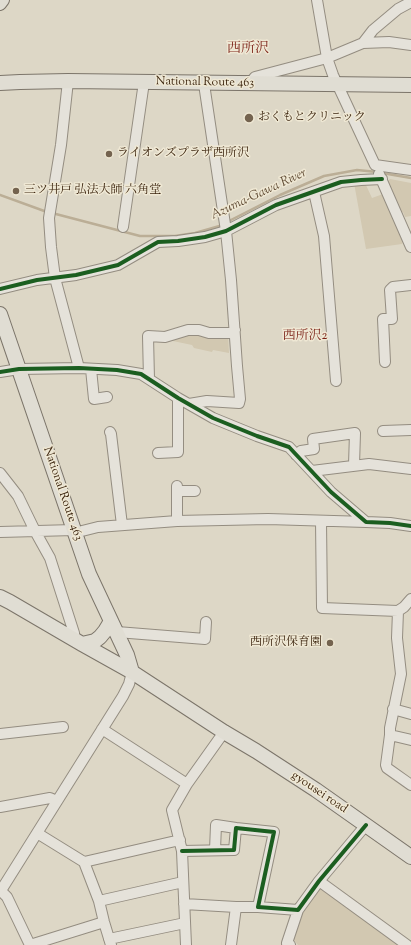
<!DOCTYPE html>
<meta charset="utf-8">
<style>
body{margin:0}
canvas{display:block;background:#ddd7c6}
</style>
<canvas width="411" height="945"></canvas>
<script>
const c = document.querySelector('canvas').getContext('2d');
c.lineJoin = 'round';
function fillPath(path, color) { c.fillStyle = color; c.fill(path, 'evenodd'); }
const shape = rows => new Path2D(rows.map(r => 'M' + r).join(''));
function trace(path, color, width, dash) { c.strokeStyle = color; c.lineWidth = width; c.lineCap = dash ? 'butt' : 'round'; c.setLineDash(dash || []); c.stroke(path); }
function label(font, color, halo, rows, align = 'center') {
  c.font = font + ' "Sorts Mill Goudy","Noto Serif JP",serif'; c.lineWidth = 3; c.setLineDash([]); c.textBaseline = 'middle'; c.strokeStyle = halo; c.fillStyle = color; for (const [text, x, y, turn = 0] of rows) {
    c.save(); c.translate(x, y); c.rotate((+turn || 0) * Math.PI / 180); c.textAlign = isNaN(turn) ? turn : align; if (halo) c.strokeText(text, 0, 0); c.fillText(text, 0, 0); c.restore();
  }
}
fillPath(shape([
 [390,179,411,183,411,216,405,217,403,212,400,213,387,182],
 [354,183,365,183,372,198,383,194,403,242,402,244,366,249],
 [188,333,228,335,229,353,213,350,212,352,194,348,192,345,168,340],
 [320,889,324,889,402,945,298,945,293,939,304,908]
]), '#d2c8b1');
trace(shape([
 [382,173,411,178],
 [0,195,47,212],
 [52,213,140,236,175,236,195,233,223,225],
 [227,222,280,195,324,176,357,170,377,172]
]), '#bbae96', 2.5);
const minor = shape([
 [317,0,327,58,333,75,375,165,411,170],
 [363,43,373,30,398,9,411,2],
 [68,81,61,145,49,218,51,247,55,278,79,368],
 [249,84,255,77,327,58,363,43,389,42,411,45],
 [379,174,411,247],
 [314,192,324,236,336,381],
 [123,227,144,82],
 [0,289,37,280,76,275,118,265,158,242,178,241,205,237,226,231,276,205,341,182,361,180,382,179],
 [385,362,383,319,392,319,390,290,393,287,411,285],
 [91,369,94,399,107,397],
 [0,372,19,369,79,368,117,370,141,374,178,398,213,418,257,436,289,447,331,492,366,522,390,523,411,526],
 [149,379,148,336,165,337,188,330,199,330,209,333,231,333,235,330],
 [189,404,207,401,239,403,240,399,237,366,231,280,226,231,204,84],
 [383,431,411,430],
 [110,432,111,434,122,525],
 [158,453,178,452,178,398],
 [296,455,301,451,314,449,313,439,355,433,354,465],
 [312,471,369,464,411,469],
 [0,473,18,496,35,531,50,558,74,633,75,640],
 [177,491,195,491],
 [177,521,177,486],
 [321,521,322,608,398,611],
 [0,532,74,530],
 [74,533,98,527,177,521,268,519,366,522],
 [411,599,404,607,398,611,397,638,401,674,390,728,390,735,386,765,387,768,411,785],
 [117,632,205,639,206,622],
 [393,709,411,714],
 [102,729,187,784],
 [0,734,63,727],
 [390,735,411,740],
 [0,807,50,798,57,801],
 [37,833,84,862,180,840],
 [215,850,216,825,236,828],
 [182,851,234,850,236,828,274,832,258,907,298,910,319,881,366,825],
 [84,862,99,901,104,922,111,945],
 [319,881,407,945],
 [0,890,7,897,30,945],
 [0,892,123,696,129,684,132,672],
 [99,901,183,882],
 [184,904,236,907,231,945],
 [236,907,258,907],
 [109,939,185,923],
 [30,945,104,922],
 [186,945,182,851,172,810,187,784,224,732],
 [290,945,287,943,298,910]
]);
const major = shape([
 [0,4,3,0]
]);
const highway = shape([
 [0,83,20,82,68,81,411,85],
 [0,314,89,574,127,655,132,672],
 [0,597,10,602,82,644,132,672,224,732,256,751,316,790,411,857],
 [82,644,95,641,100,637,105,631,111,621]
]);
trace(minor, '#948d81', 12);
trace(major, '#7c756a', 14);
trace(highway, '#7c756a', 16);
trace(minor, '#e5e2da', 10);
trace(major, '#e0ddd3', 12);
trace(highway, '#e0ddd3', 14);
trace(shape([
 [0,289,37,280,76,275,118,265,158,242,178,241,205,237,226,231,276,205,341,182,361,180,382,179],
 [0,372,19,369,79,368,117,370,141,374,178,398,213,418,257,436,289,447,331,492,366,522,390,523,411,526],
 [182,851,234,850,236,828,274,832,258,907,298,910,319,881,366,825]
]), '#1b5e20', 4);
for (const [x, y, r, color] of [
 [249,118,5,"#74634f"],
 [109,154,4,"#74634f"],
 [16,191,4,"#74634f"],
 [330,643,4,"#74634f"]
]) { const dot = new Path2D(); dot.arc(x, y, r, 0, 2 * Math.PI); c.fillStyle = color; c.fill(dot); trace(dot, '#efe8d4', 1.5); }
label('12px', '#3c250f', '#efe8d4', [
 ["National Route 463",205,83,1],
 ["National Route 463",62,494,71],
 ["gyousei road",319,793,34]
]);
label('12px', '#3c250f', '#efe8d4', [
 ["おくもとクリニック",258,118],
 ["ライオンズプラザ西所沢",117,154],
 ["三ツ井戸 弘法大師 六角堂",24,191],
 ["西所沢保育園",322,643,"right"]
], 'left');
label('italic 13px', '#5e4932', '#efe8d4', [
 ["Azuma-Gawa River",259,195,-25]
]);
label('13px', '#7a1f14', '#efe8d4', [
 ["西所沢2",305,337]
]);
label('14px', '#7a1f14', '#efe8d4', [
 ["西所沢",248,50]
]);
</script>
